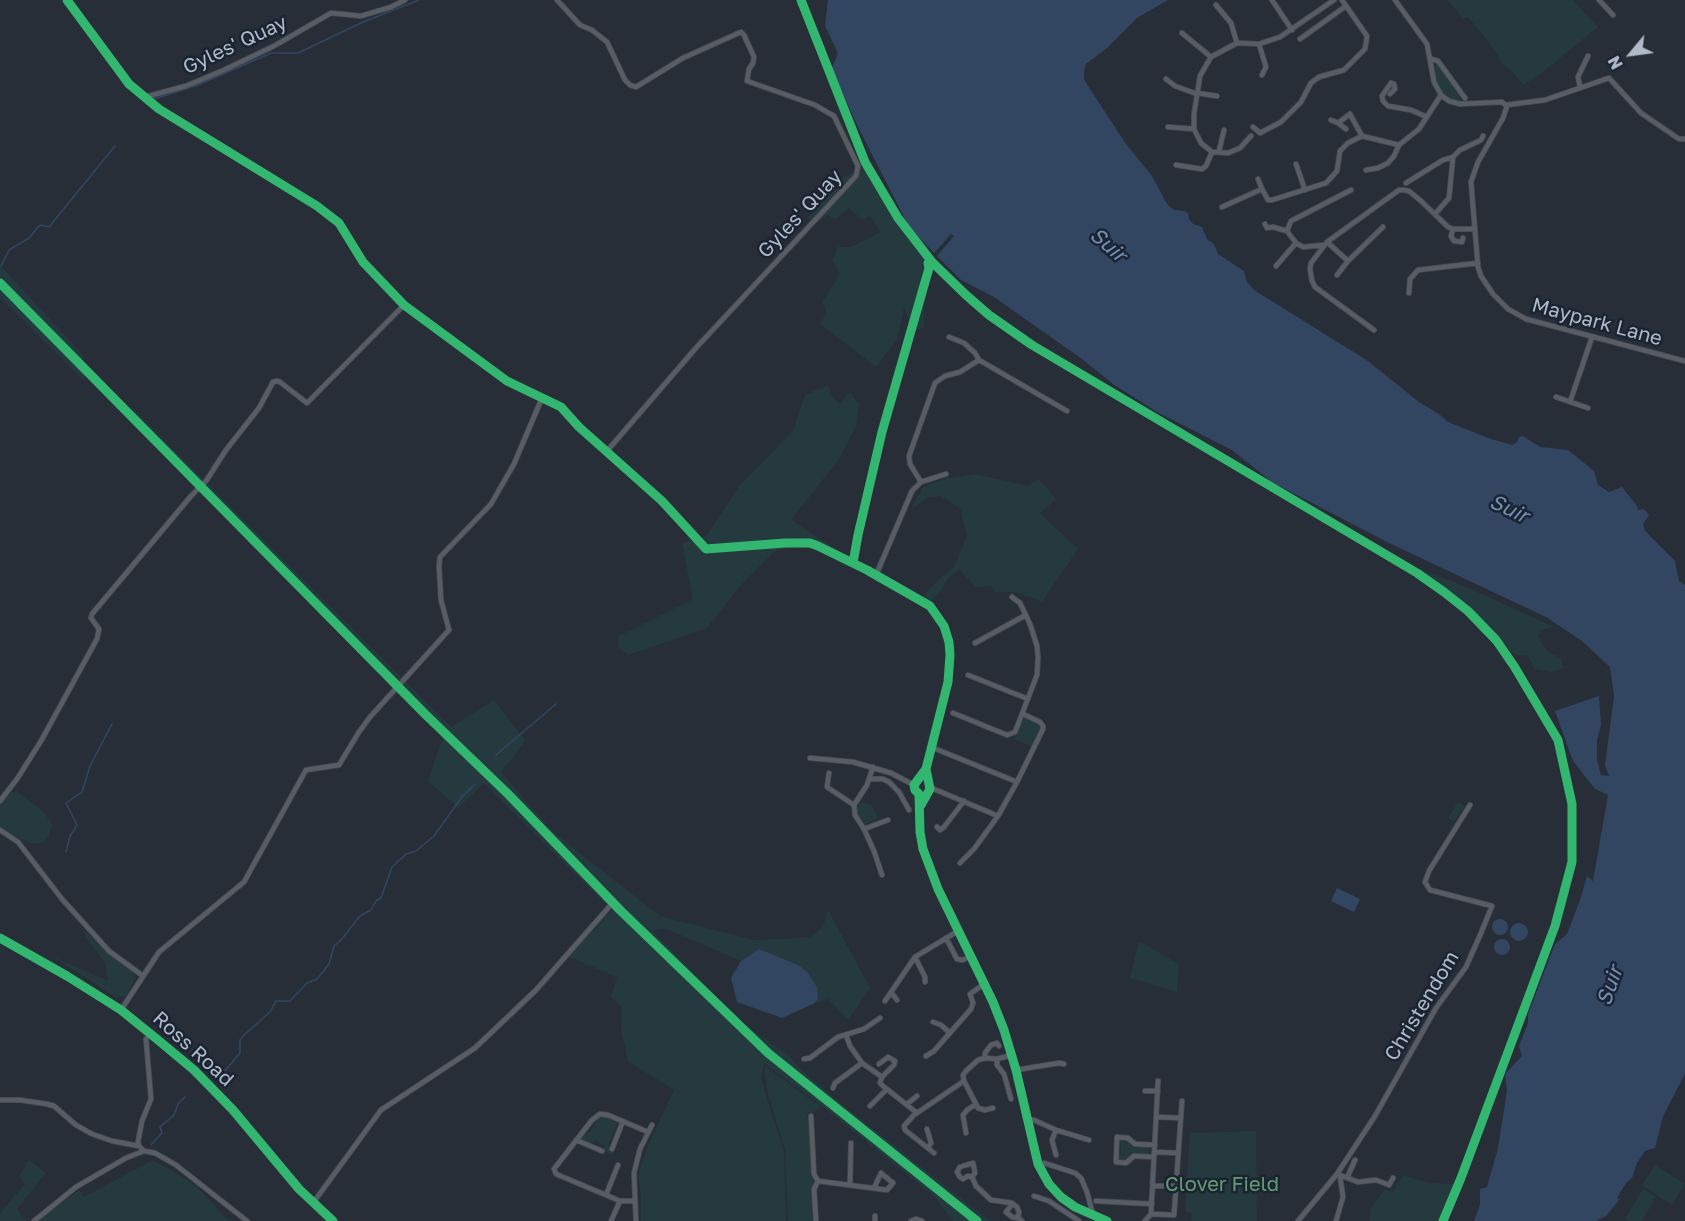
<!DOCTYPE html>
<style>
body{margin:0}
#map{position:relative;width:1685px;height:1221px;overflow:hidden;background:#272e38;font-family:"Golos Text",sans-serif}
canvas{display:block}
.north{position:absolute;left:1601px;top:24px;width:60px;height:60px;-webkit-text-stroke:4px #1a2432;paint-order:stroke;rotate:241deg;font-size:16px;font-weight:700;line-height:24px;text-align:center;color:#b0bac9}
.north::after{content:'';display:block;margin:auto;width:21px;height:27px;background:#b0bac9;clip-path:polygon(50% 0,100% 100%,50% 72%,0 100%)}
</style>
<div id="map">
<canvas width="1685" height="1221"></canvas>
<div class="north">N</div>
</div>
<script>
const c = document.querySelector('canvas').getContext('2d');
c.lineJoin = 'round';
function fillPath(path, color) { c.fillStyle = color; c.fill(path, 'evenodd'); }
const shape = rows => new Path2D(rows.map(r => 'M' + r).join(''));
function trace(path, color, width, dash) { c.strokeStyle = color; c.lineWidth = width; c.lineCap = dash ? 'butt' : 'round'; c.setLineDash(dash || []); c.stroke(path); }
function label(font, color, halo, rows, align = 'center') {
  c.font = font + ' "Golos Text",sans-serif'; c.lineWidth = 5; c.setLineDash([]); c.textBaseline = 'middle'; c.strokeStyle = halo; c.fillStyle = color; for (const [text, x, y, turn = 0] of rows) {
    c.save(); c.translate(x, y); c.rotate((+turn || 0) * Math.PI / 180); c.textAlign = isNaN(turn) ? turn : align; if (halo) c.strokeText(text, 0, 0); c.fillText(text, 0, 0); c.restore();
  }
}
fillPath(shape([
 [1448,0,1573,0,1598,27,1539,75,1523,85,1511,70,1503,65,1494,49,1468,17,1463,19],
 [1437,63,1460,95,1458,97,1459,99,1466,98,1469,102,1455,101,1441,91,1435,77,1434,67],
 [863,167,894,220,924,259,919,288,924,295,924,328,914,330,904,308,897,340,876,367,820,324,827,312,822,302,840,274,832,261,838,247,851,247,881,232,870,216,862,220,849,208,836,219,828,215,817,223,808,218,842,178],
 [0,265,83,355,85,381,0,298],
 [828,385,833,398,839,404,850,392,859,404,856,426,839,459,791,520,839,551,797,547,775,551,741,585,707,628,628,655,618,647,619,636,693,599,682,543,706,536,740,485,793,431,805,395],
 [133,409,451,727,494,700,525,740,522,746,501,772,553,832,660,916,754,940,781,939,810,937,823,927,828,910,870,988,848,1020,828,999,813,1004,818,999,759,949,741,961,664,928,652,930,742,1023,787,1054,808,1076,848,1109,990,1221,953,1221,933,1195,822,1106,764,1063,761,1079,784,1152,786,1221,641,1221,641,1197,638,1175,647,1148,674,1090,628,1061,621,1029,622,1007,611,997,617,977,569,957,612,910,484,783,458,808,428,781,444,734,130,419],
 [975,474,1028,486,1039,479,1056,499,1040,513,1078,549,1042,602,1016,592,995,592,991,586,976,587,959,569,947,580,941,591,930,602,922,596,955,565,967,536,960,508,941,496,928,497,911,509,923,487,943,479],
 [1422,570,1460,584,1554,627,1541,630,1538,637,1547,651,1561,658,1564,668,1552,672,1534,669,1528,656,1516,655,1510,651,1473,609],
 [1025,718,1039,724,1041,726,1032,747,1014,739,1022,720],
 [16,791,43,811,52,824,49,836,43,843,30,843,0,828,0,804,11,792],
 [860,802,871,804,878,817,876,819,865,825,856,810],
 [1458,802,1465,806,1454,822,1448,818],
 [84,930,111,956,132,972,135,977,134,981,126,996,117,998,52,956,108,981,105,963,85,936],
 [1139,941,1179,964,1177,992,1130,978],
 [764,1065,821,1107,813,1113,809,1112,807,1116,810,1120,812,1175,814,1181,812,1186,813,1221,788,1221,785,1151,768,1094],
 [606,1116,617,1123,608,1146,615,1150,612,1155,603,1151,605,1146,598,1142,597,1139,591,1143,580,1139,589,1132,598,1120,597,1118],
 [1256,1131,1257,1221,1191,1221,1192,1214,1185,1211,1190,1133],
 [1121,1139,1127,1140,1133,1146,1149,1147,1149,1155,1132,1154,1125,1161,1120,1161,1118,1159,1118,1155,1121,1155,1121,1145,1118,1144],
 [29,1160,46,1173,17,1209,26,1221,0,1221,0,1213,25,1184,19,1176],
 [153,1160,195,1185,229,1221,38,1221,79,1190,84,1197],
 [1655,1165,1685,1184,1672,1205,1642,1185],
 [1403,1175,1428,1183,1454,1184,1439,1221,1369,1221,1371,1208,1385,1189,1393,1192],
 [1643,1189,1656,1197,1642,1221,1629,1221,1625,1219]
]), '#243a3e');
fillPath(shape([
 [828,0,1168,0,1137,18,1107,48,1086,64,1084,71,1084,79,1088,86,1126,144,1152,176,1167,204,1174,210,1184,211,1188,213,1189,219,1193,224,1202,227,1207,239,1214,244,1218,254,1244,271,1247,282,1254,290,1368,361,1419,402,1439,414,1448,422,1491,439,1512,445,1517,442,1519,437,1523,436,1540,447,1568,450,1594,471,1598,485,1609,492,1622,487,1637,506,1638,510,1644,509,1649,515,1643,524,1645,531,1675,561,1679,581,1685,585,1685,1074,1663,1116,1655,1148,1645,1151,1637,1163,1632,1178,1627,1182,1619,1194,1617,1199,1620,1199,1606,1216,1596,1221,1474,1221,1480,1205,1480,1189,1487,1187,1498,1148,1507,1091,1505,1074,1522,1056,1519,1046,1528,1023,1528,1014,1555,944,1567,934,1580,900,1587,876,1593,881,1608,795,1595,789,1573,761,1555,711,1599,696,1601,725,1597,740,1597,760,1601,775,1609,776,1605,765,1614,696,1610,667,1582,641,1546,617,1389,543,1272,482,1232,450,1157,412,1113,384,1082,359,994,297,961,280,937,256,954,236,951,234,934,253,909,227,856,123,832,68,838,53,825,26],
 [1337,888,1360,899,1354,912,1331,901],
 '1492 927a8 8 0 1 1 16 0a8 8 0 1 1-16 0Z',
 '1510 932a9 9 0 1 1 18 0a9 9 0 1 1-18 0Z',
 '1494 947a8 8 0 1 1 16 0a8 8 0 1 1-16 0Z',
 [759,949,798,965,807,972,817,987,818,999,813,1004,782,1018,737,1002,731,978,741,961]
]), '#324662');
trace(shape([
 [154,99,198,85,271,53,298,53,363,22,419,0],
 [1,266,9,250,29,238,40,225,49,227,115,146],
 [496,755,556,704],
 [66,852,70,836,77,825,66,803,82,792,90,766,112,724],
 [225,1071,240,1053,240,1040,244,1035,270,1012,276,1001,290,1001,307,983,317,979,329,964,334,946,341,940,360,916,371,910,376,901,381,898,392,867,406,854,416,851,434,836,461,798,475,784],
 [151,1145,162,1133,160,1127,174,1115,178,1104,185,1097]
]), '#324662', 1.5);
const minor = shape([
 [67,0,129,84,159,109,317,206,339,223,363,262,404,305,507,381,561,407,579,427,662,501,706,549,785,543,810,543,818,546,867,570,930,606,944,626,949,642,950,655,948,682,926,769,930,789,921,805],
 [557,0,580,25,592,30,607,42,625,80,630,85,636,87,683,58,741,32,744,35,754,57,753,63,749,69,747,81,815,105,834,116,858,166,856,176,695,349,607,451],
 [1272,0,1292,30],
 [1395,0,1427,44,1434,82,1441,95,1449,101,1460,104,1502,102,1507,106,1503,118,1478,162,1471,182,1478,267,1481,276,1493,294,1508,309,1526,319,1685,361],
 [1599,0,1613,15],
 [1216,5,1231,23,1237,43],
 [1182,33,1211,57],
 [1300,39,1346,6],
 [1259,44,1266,67,1262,75],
 [1431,59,1438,61,1465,98],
 [1166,79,1175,86,1197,94],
 [1580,87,1578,77,1588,56],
 [1197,93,1217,96],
 [1390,94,1395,89,1394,84,1391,83,1382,96,1383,101,1388,106,1411,110,1427,117],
 [145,97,186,86,224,70,274,46,331,13,361,16,391,7,405,0],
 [1506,105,1545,100,1609,78,1641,113,1679,139,1685,139],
 [1331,120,1338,123,1350,114,1362,136],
 [1338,123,1346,129],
 [1168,127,1194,129],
 [1253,127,1260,133,1281,122,1301,102,1311,83,1319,77,1344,70,1365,49,1367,36,1342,0],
 [1219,151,1224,130],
 [1212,152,1201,143,1194,129,1194,114,1200,76,1211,57,1237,43,1259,44,1280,37,1334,0],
 [1296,164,1305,190],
 [1176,165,1202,169,1206,166,1212,152,1228,153,1240,148,1251,136],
 [1366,170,1378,168,1388,163,1394,156,1399,145],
 [1258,179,1262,189],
 [1406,183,1443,160,1453,157,1460,150,1481,140,1483,136],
 [1222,207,1262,189,1268,200,1272,200,1326,183,1337,171,1340,151,1348,143,1362,136,1399,145,1419,129,1441,95],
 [1435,214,1449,198,1453,157],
 [1265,224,1267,228,1273,227,1287,231],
 [1453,229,1451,236,1454,241,1462,242,1463,238],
 [1327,242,1348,261],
 [1296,243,1287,231,1291,221,1351,190],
 [1276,266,1296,243,1303,247,1324,245],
 [1337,275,1348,261,1383,227],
 [1409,293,1410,279,1418,270,1478,263],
 [1374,330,1315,287,1312,281,1310,269,1311,263,1327,242,1399,190,1403,190,1409,191,1421,201,1448,227,1453,229,1474,229],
 [979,360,1067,411],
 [1556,397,1588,408],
 [1570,402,1592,337],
 [921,482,910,464,909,456,935,383,945,376,960,372,979,360,975,353,964,343,949,337],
 [876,575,912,491,921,482,946,474],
 [975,643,1026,615],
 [968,675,1028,699],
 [953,713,1007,735,1015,732,1037,675,1038,658,1037,646,1030,624,1020,603,1012,597],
 [931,747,1017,782],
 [810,758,853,762,891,773,914,785],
 [926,769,914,785,915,790,919,794,920,832,923,849,938,889,993,1002,1004,1030,1016,1070,1038,1164,1049,1184,1061,1197,1075,1207,1107,1221],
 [829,773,827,787,854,805],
 [870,779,883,779,889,782,899,792,909,810],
 [934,789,998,816],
 [0,801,17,779,41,741,97,639,99,629,91,618,92,614,191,496,206,481,226,450,259,408,273,382,277,381,280,382,307,403,404,305],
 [854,805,855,815,864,829,888,820],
 [854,805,867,785,873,767],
 [937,827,940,830,944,827,964,801],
 [864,829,874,851,882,875],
 [0,830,18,842,62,899,109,951,143,976],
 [960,863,974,849,998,816,1017,782,1043,729,1043,726,1040,722,1023,714],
 [946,938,957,959,962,960,965,959],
 [915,957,925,977,925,982],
 [891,992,897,1000],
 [885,1001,915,957,958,931],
 [121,1010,159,952,244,882,306,770,339,765,359,732,370,717,449,630,441,600,439,566,440,557,491,504,514,464,542,398],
 [933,1022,941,1025,950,1033],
 [846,1035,850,1046,862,1063,882,1077,880,1083,883,1086,917,1113],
 [926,1056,934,1051,971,1009,973,1003,970,994,984,984],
 [985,1058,985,1053,991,1045,997,1043,999,1046],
 [804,1059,810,1058,838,1037,864,1029,880,1018],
 [997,1059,997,1065,1004,1074,1011,1099],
 [879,1064,888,1057,895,1061,894,1065,882,1077],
 [1016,1070,1059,1063,1064,1064],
 [964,1081,978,1108,985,1110,993,1108],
 [833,1088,835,1083,862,1063],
 [1145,1091,1158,1091],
 [0,1100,20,1100,47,1104,54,1106,76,1125,92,1134,112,1141,139,1146,144,1151],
 [907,1104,917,1096],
 [870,1106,886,1090],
 [811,1116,814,1174,818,1181,814,1189,816,1221],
 [1157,1117,1181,1118],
 [1028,1120,1034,1120,1056,1130,1089,1140],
 [927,1129,931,1143,928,1148],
 [966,1133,963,1115,967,1110,975,1105],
 [576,1140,602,1151],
 [139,1146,138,1142,142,1121,151,1099,146,1039],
 [612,1149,623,1121],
 [1155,1152,1178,1153],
 [934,1153,905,1130,904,1126,914,1115,964,1081,963,1075,966,1071,978,1060,985,1058,997,1059,1012,1055],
 [1056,1155,1052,1140,1056,1130],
 [1154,1157,1134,1156,1126,1163,1116,1162,1117,1137,1128,1138,1135,1144,1155,1145],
 [1044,1163,1075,1173,1081,1178,1087,1192,1093,1215],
 [963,1166,973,1163,975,1173,972,1177],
 [960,1167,957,1172,960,1177,963,1179,968,1176,972,1177,976,1186,991,1200,1012,1203,1017,1207,1019,1212,1018,1218,1022,1221],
 [1337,1174,1358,1182,1376,1180,1389,1185,1393,1178],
 [1347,1178,1355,1160],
 [818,1181,887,1190,893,1183,881,1173,874,1188],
 [850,1184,851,1143],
 [1153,1186,1176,1186],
 [606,1195,618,1165],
 [1034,1196,1049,1201,1079,1221],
 [634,1201,620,1201,556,1174,554,1169,592,1120,600,1114,608,1115,648,1132],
 [1096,1201,1152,1204],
 [313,1203,381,1110,475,1048,536,990,609,907],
 [1010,1207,1006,1212,1012,1217,1018,1218],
 [1151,1214,1174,1215,1182,1101],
 [34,1221,76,1187,126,1158,144,1151,155,1153,176,1165,247,1221],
 [611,1221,620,1201],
 [636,1221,634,1173,640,1149,652,1125],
 [875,1221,875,1216],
 [911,1221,916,1219,922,1221],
 [1145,1221,1151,1214,1158,1081],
 [1298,1221,1337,1174,1375,1116,1436,1008,1466,967,1481,933,1492,906,1430,890,1425,882,1429,871,1470,805],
 [1336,1221,1343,1197,1340,1176]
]);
const major = shape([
 [0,938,67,976,121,1010,158,1040,194,1070,233,1110,299,1189,333,1221]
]);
trace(minor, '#444950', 6);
trace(major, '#444a53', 8);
trace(minor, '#585c64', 4.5);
trace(major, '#5a5f67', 6);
trace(shape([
 [801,0,865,162,898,218,932,262,966,295,989,315,1032,345,1417,573,1444,592,1468,611,1496,640,1514,666,1558,740,1572,804,1572,862,1555,926,1461,1178,1443,1221]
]), '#565b63', 1.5, [6, 6]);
trace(shape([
 [67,0,129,84,159,109,317,206,339,223,363,262,404,305,507,381,561,407,579,427,662,501,706,549,785,543,810,543,818,546,867,570,930,606,944,626,949,642,950,655,948,682,926,769,930,789,921,805],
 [801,0,865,162,898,218,932,262,966,295,989,315,1032,345,1417,573,1444,592,1468,611,1496,640,1514,666,1558,740,1572,804,1572,862,1555,926,1461,1178,1443,1221],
 [0,283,426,715,508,794,621,911,768,1053,977,1221],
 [853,563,858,535,882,432,929,268,928,263],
 [926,769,914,785,915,790,919,794,920,832,923,849,938,889,993,1002,1004,1030,1016,1070,1038,1164,1049,1184,1061,1197,1075,1207,1107,1221],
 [0,938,67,976,121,1010,158,1040,194,1070,233,1110,299,1189,333,1221]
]), '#33b770', 9);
label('20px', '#b0bac9', '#1a2432', [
 ["Gyles' Quay",235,45,-25],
 ["Gyles' Quay",800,214,-47],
 ["Maypark Lane",1597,322,15],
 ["Christendom",1422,1006,-59],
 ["Ross Road",193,1049,42]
]);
label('20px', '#659c71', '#1a2432', [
 ["Clover Field",1222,1185]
]);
label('italic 21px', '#7590b3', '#1a2432', [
 ["Suir",1108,245,41],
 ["Suir",1509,509,25],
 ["Suir",1610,986,-71]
]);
</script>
